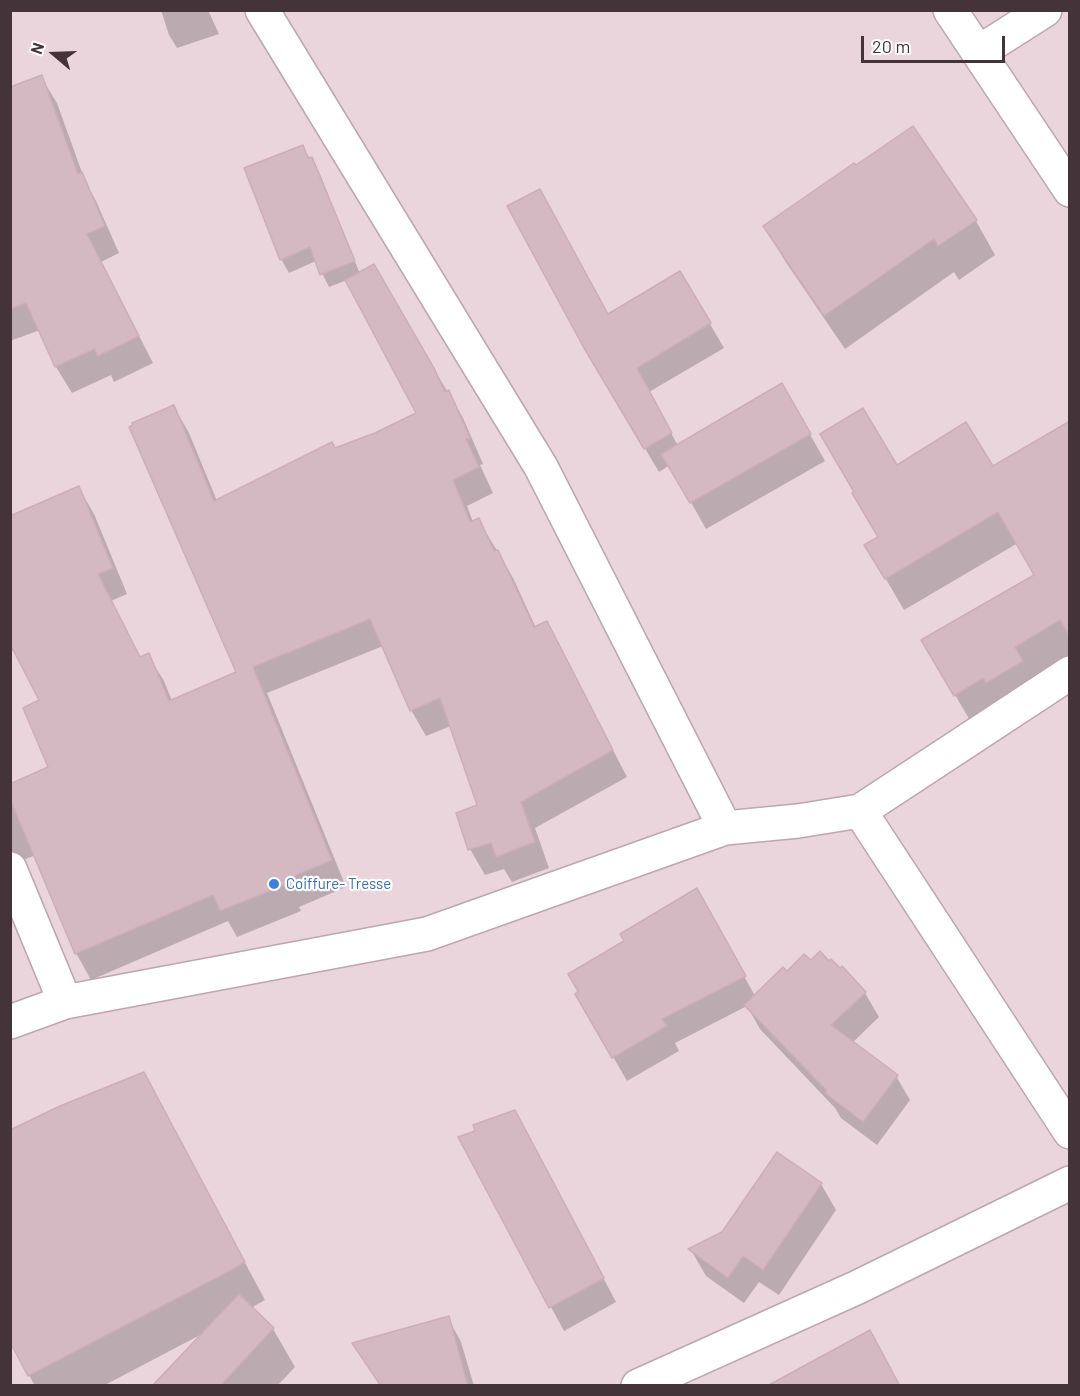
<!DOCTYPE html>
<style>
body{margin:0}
#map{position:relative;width:1080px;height:1396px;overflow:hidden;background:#f2e4e8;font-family:Barlow,sans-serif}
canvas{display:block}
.frame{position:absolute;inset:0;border:12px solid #44343a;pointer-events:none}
.north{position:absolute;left:24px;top:24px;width:60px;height:60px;-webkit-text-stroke:4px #fff;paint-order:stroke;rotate:289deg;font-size:16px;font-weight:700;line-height:24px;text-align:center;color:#44343a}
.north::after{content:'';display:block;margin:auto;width:21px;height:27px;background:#44343a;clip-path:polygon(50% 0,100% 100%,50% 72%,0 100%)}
.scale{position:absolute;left:861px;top:36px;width:144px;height:27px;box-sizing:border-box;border:3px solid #44343a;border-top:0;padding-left:8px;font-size:18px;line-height:21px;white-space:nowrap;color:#44343a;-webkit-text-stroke:4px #fff;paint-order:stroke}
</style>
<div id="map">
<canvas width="1080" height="1396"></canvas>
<div class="frame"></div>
<div class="north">N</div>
<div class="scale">20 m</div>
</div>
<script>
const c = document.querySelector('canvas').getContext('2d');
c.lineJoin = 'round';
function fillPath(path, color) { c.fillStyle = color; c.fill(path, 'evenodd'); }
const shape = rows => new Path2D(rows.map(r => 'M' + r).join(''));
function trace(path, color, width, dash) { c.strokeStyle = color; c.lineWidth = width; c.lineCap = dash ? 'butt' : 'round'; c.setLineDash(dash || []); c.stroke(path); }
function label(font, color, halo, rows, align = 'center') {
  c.font = font + ' Barlow,sans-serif'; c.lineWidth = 4.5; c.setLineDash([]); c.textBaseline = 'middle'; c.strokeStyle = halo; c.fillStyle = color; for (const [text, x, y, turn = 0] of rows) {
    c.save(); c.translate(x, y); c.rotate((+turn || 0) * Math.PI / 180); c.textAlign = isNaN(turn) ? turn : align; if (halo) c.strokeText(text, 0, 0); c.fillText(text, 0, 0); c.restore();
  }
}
fillPath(shape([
 [11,11,1069,11,1069,1385,11,1385]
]), '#ead5dc');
fillPath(shape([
 [161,10,208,10,219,34,177,48,169,35],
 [41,77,57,103,85,181,96,201,119,253,101,262,153,363,114,382,111,375,72,393,56,367,40,330,10,341,10,249],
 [302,147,319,172,360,274,373,266,463,418,483,464,480,465,493,493,467,506,473,522,478,520,498,552,513,578,536,628,547,623,627,777,535,828,549,868,512,882,504,869,485,875,470,849,479,806,451,726,426,736,411,710,383,646,267,693,346,887,299,907,301,911,237,937,228,921,91,980,76,953,36,855,10,865,10,786,50,767,42,701,15,650,10,652,10,518,79,488,94,514,127,594,111,601,141,658,148,655,164,681,172,701,238,672,174,407,189,433,217,501,418,414,347,280,329,287,316,261,289,273,281,259,246,169],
 [976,221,995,255,959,280,954,272,845,349,785,261,765,227],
 [680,273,724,348,649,392,678,446,782,385,825,461,706,529,670,465,659,472,600,373,608,316],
 [1070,423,1070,658,974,727,942,673,1036,576,1018,543,904,610,866,545,879,538,897,467,992,468],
 [710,914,755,996,787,973,811,962,840,970,842,968,865,993,879,1017,852,1043,896,1076,910,1100,877,1145,841,1118,835,1108,760,1029,747,1006,675,1043,679,1051,627,1081,577,994],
 [143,1073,265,1300,251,1308,273,1329,295,1367,277,1386,154,1386,202,1334,103,1386,35,1386,29,1375],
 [528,1136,616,1302,564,1331,460,1138],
 [821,1184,836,1210,779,1295,759,1282,744,1303,706,1276,691,1250],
 [448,1318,461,1342,474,1386,380,1386,355,1344]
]), '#0003');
const building = shape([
 [42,75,78,174,82,172,105,226,87,234,139,336,98,356,94,349,55,367,26,303,10,309,10,87,42,75],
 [913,126,977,220,938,246,934,239,824,316,763,226,854,163,856,165,913,126],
 [303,145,308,158,312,157,355,261,320,275,310,247,280,260,244,168,303,145],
 [540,189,608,314,680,271,711,323,637,368,672,433,644,449,584,348,507,206,540,189],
 [374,264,434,368,445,392,449,390,470,438,466,439,479,467,453,480,470,522,479,518,494,551,498,550,534,627,547,621,613,750,521,802,535,842,496,857,491,843,468,850,456,813,477,805,440,698,410,711,370,619,253,667,332,860,285,880,287,884,220,911,213,895,75,954,10,799,10,784,48,767,23,708,39,700,10,644,10,516,79,486,113,568,98,574,140,657,149,653,169,701,236,672,129,427,133,425,132,423,174,405,214,501,332,442,335,448,375,433,416,413,345,280,374,264],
 [782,383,811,434,690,503,661,454,782,383],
 [863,408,897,465,966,422,993,466,1070,421,1070,637,1060,620,1015,647,1023,661,986,683,983,678,954,696,921,640,1034,575,998,512,885,579,864,545,878,537,852,493,854,492,820,434,863,408],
 [697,888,746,976,662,1019,667,1026,612,1058,575,994,578,991,568,974,624,941,620,934,697,888],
 [820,951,829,961,831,959,840,968,842,966,866,992,831,1025,898,1075,863,1122,825,1093,827,1091,744,1005,783,967,787,971,804,954,811,960,820,951],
 [144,1072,245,1262,220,1276,28,1376,10,1342,10,1130,60,1106,144,1072],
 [515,1110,604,1278,549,1308,458,1137,475,1131,473,1125,515,1110],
 [777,1152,822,1183,763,1270,743,1256,728,1278,688,1249,722,1232,777,1152],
 [239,1294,274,1328,220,1386,152,1386,239,1294],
 [449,1316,468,1386,381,1386,352,1343,449,1316],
 [870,1330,900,1386,767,1386,870,1330]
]);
fillPath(building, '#d4b9c3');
trace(building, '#cfacba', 1.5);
const street = shape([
 [262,10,541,467,725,828],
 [950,10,1070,190],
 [979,52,1045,10],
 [860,811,1070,1132],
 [10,869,65,1002],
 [10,1022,65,1002,427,934,725,828,798,821,860,811,1070,673],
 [638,1386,858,1287,1070,1183]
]);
trace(street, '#bea6ae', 36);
trace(street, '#fff', 33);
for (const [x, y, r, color] of [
 [274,884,6,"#3f7fe0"]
]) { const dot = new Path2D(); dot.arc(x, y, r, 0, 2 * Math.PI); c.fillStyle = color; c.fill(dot); trace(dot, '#fff', 2); }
label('15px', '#366cbe', '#fff', [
 ["Coiffure- Tresse",286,884]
], 'left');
</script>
